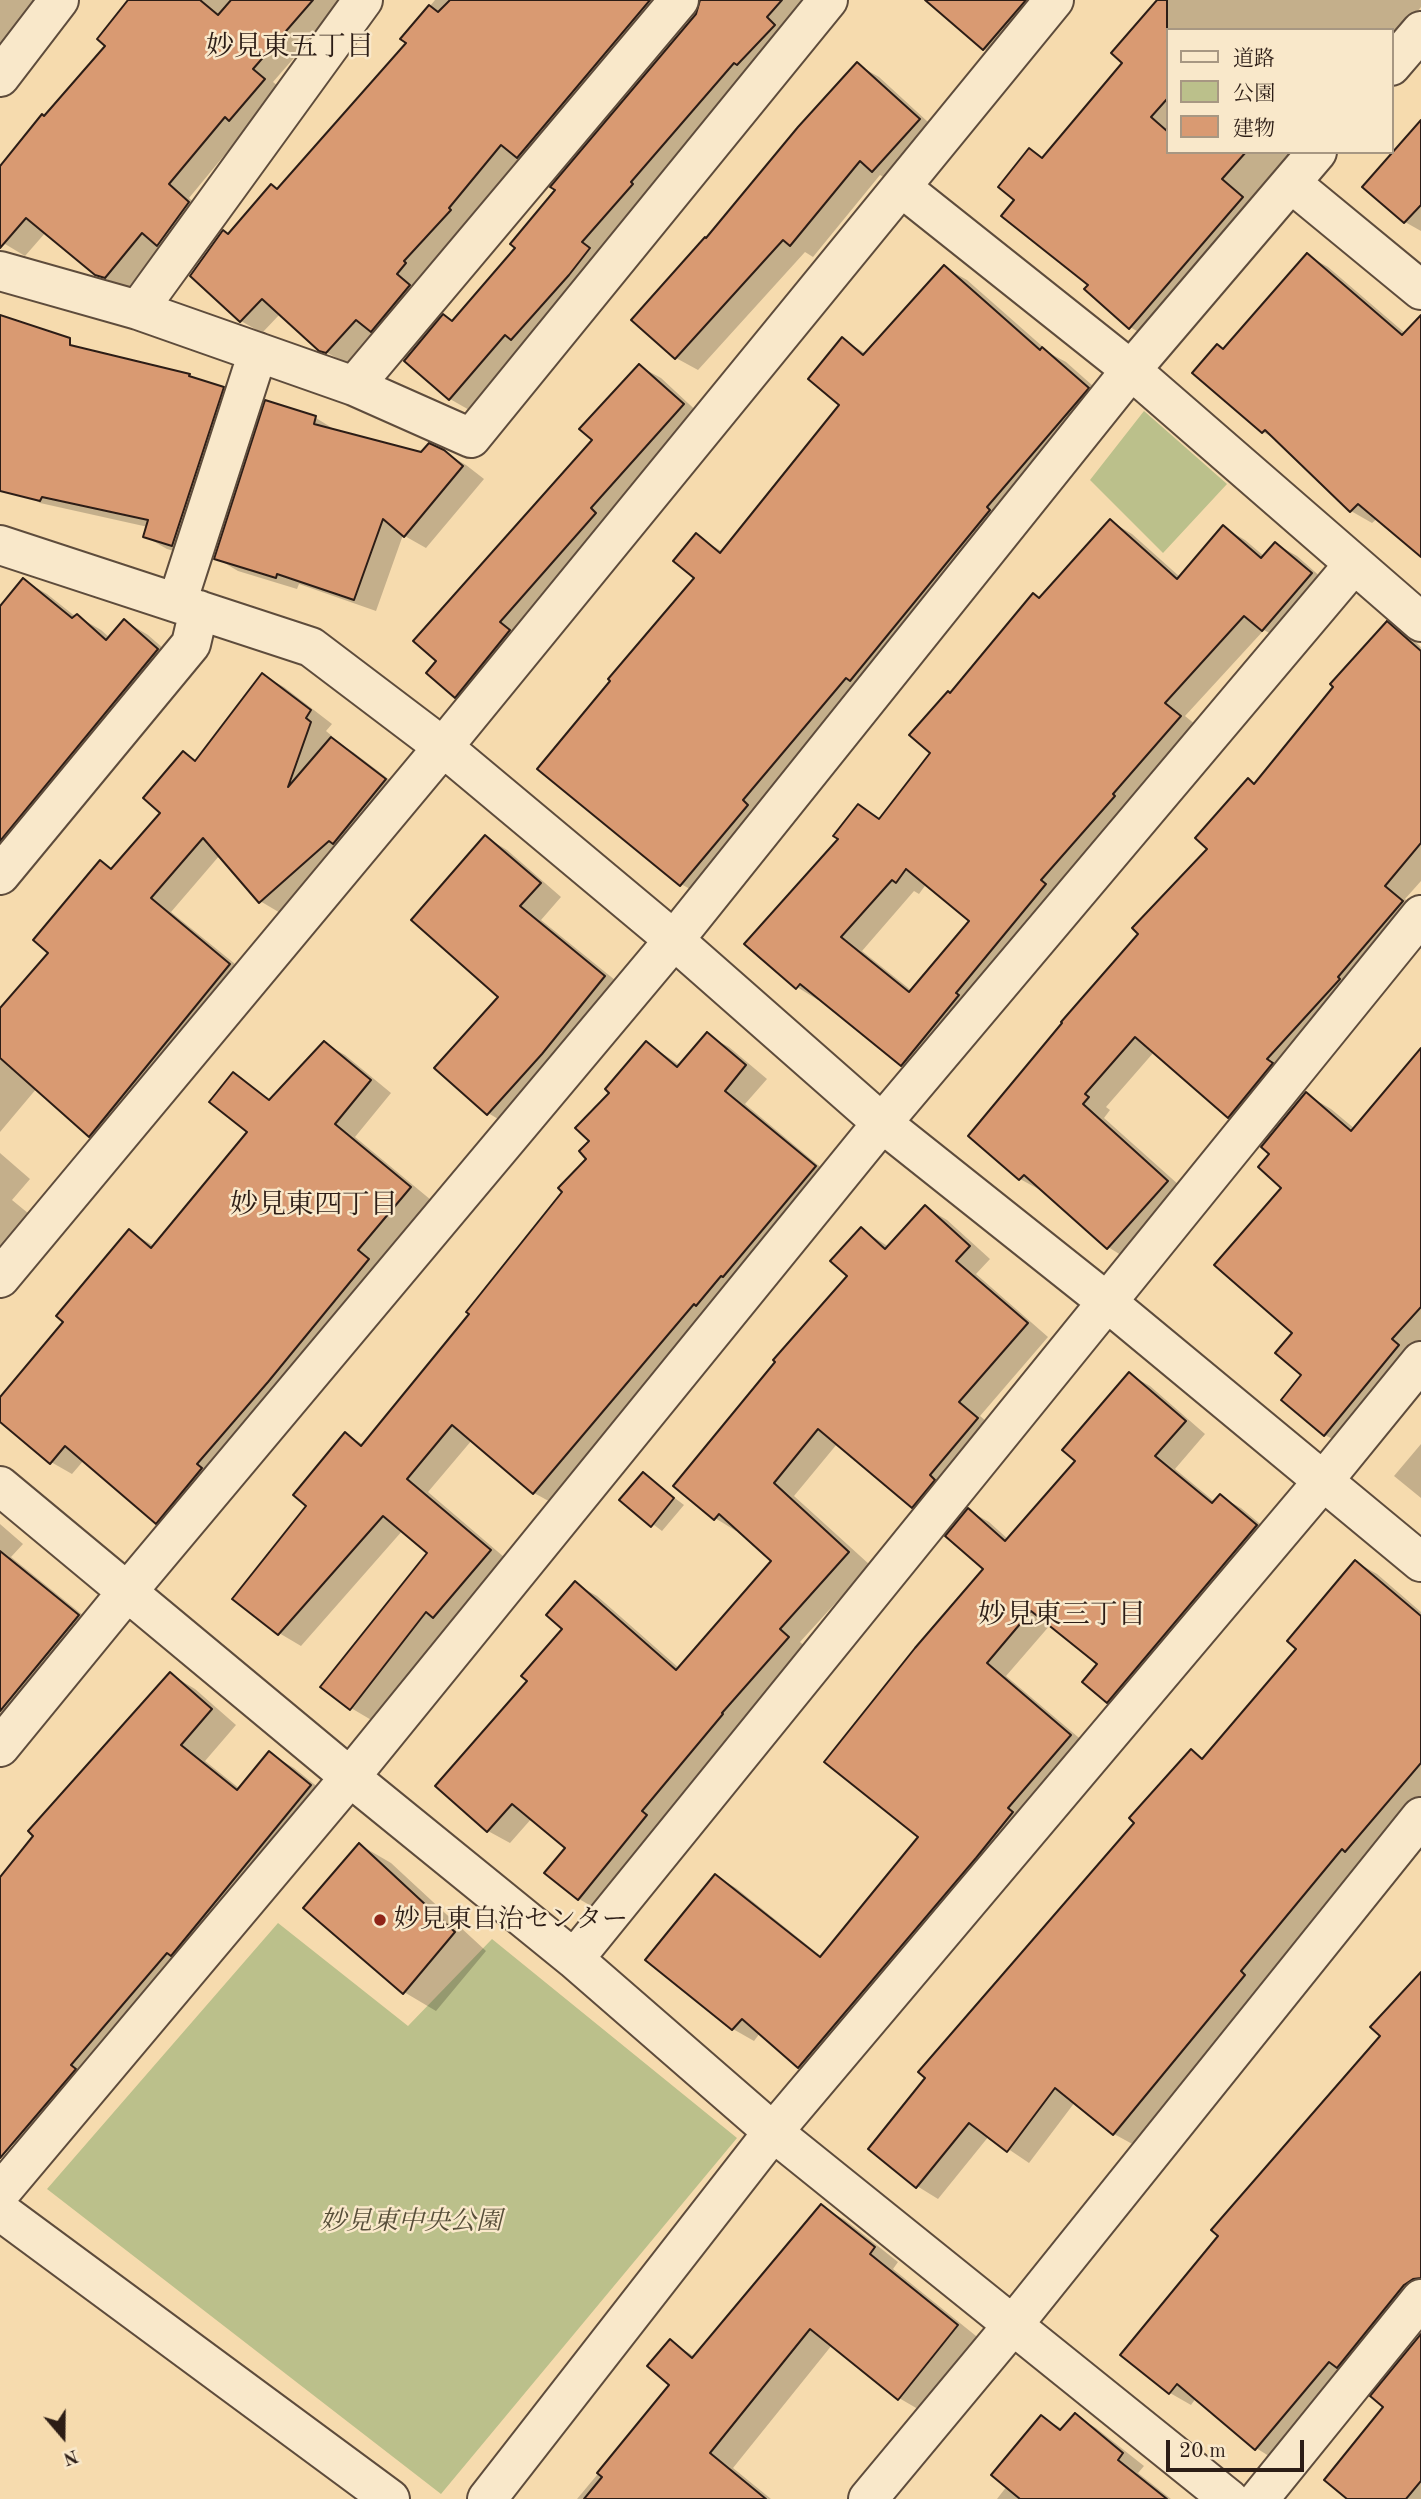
<!DOCTYPE html>
<meta charset="utf-8">
<style>
body{margin:0}
#map{position:relative;width:1421px;height:2499px;overflow:hidden;background:#f6dbae;font-family:"Old Standard TT","Noto Serif JP",serif}
canvas{display:block}
.legend{position:absolute;left:1166px;top:28px;width:228px;height:126px;box-sizing:border-box;background:#f9e8ca;border:2px solid #a79782;margin:0;padding:9px 12px;list-style:none;font-size:21px;color:#2c1d16}
.legend li{display:flex;align-items:center;gap:14px;height:35px}
.legend b{width:35px;border:2px solid #a79782}
.north{position:absolute;left:28px;top:2401px;width:70px;height:70px;-webkit-text-stroke:5px #f9e8ca;paint-order:stroke;rotate:160deg;font-size:19px;font-weight:700;line-height:28px;text-align:center;color:#2c1d16}
.north::after{content:'';display:block;margin:auto;width:24px;height:32px;background:#2c1d16;clip-path:polygon(50% 0,100% 100%,50% 72%,0 100%)}
.scale{position:absolute;left:1166px;top:2440px;width:138px;height:32px;box-sizing:border-box;border:4px solid #2c1d16;border-top:0;padding-left:9px;font-size:21px;line-height:24px;white-space:nowrap;color:#2c1d16;-webkit-text-stroke:5px #f9e8ca;paint-order:stroke}
</style>
<div id="map">
<canvas width="1421" height="2499"></canvas>
<ul class="legend">
<li><b style="height:9px;background:#f9e8ca"></b>道路</li>
<li><b style="height:19px;background:#bbc08b"></b>公園</li>
<li><b style="height:19px;background:#d99a72"></b>建物</li>
</ul>
<div class="north">N</div>
<div class="scale">20 m</div>
</div>
<script>
const c = document.querySelector('canvas').getContext('2d');
c.lineJoin = 'round';
function fillPath(path, color) { c.fillStyle = color; c.fill(path, 'evenodd'); }
const shape = rows => new Path2D(rows.map(r => 'M' + r).join(''));
function trace(path, color, width, dash) { c.strokeStyle = color; c.lineWidth = width; c.lineCap = dash ? 'butt' : 'round'; c.setLineDash(dash || []); c.stroke(path); }
function label(font, color, halo, rows, align = 'center') {
  c.font = font + ' "Old Standard TT","Noto Serif JP",serif'; c.lineWidth = 5; c.setLineDash([]); c.textBaseline = 'middle'; c.strokeStyle = halo; c.fillStyle = color; for (const [text, x, y, turn = 0] of rows) {
    c.save(); c.translate(x, y); c.rotate((+turn || 0) * Math.PI / 180); c.textAlign = isNaN(turn) ? turn : align; if (halo) c.strokeText(text, 0, 0); c.fillText(text, 0, 0); c.restore();
  }
}
fillPath(shape([
 [1144,411,1227,484,1163,553,1090,480],
 [278,1923,408,2026,492,1939,737,2138,441,2494,47,2189]
]), '#bbc08b');
fillPath(shape([
 [0,0,44,0,0,62],
 [131,0,351,0,334,12,273,82,285,92,246,129,189,198,210,215,162,247,127,289,96,274,46,232,25,256,0,241,0,169,108,45],
 [435,0,682,0,348,364,320,349,281,313,262,333,241,321,229,236,272,186,278,190,408,43,403,39],
 [702,0,815,0,471,411,450,399,444,316,454,322,518,248,697,15],
 [945,0,1057,0,1005,61,984,49],
 [1159,0,1421,0,1421,7,1418,11,1421,14,1391,47,1391,30,1167,30,1167,152,1317,152,1152,340,1130,327,1016,200,1030,150,1043,158,1125,63],
 [858,65,879,77,940,133,894,183,880,175,813,257,805,252,698,370,676,358,633,320],
 [1421,122,1421,231,1405,222,1365,187],
 [1307,255,1328,267,1406,334,1421,331,1421,554,1378,518,1372,523,1351,511,1277,440,1263,432,1194,372,1224,350],
 [944,267,967,280,1051,354,1066,362,1111,402,704,897,681,884,697,578,696,536,723,552,841,405,843,340,867,354],
 [0,322,72,347,190,376,223,388,245,401,194,557,167,549,146,537,148,527,40,503,19,490,0,473],
 [639,366,661,378,704,418,477,709,456,696,438,661,595,440],
 [267,402,316,418,337,431,422,454,444,452,466,465,484,479,426,548,403,535,376,611,299,584,297,589,238,571,216,558],
 [1110,521,1132,534,1180,577,1223,527,1245,540,1265,557,1276,544,1297,556,1332,587,1285,642,1264,630,1185,716,1201,729,923,1077,902,1065,820,998,818,1000,797,987,840,838,859,806,881,819,932,753,951,694],
 [927,883,972,920,912,991,862,951,914,891,919,894],
 [23,580,47,594,76,617,77,616,101,630,110,638,125,621,148,635,181,664,0,881,0,608],
 [1387,623,1409,636,1421,647,1421,881,1405,899,1421,912,1250,1129,1229,1117,1154,1052,1106,1107,1110,1110,1104,1118,1189,1194,1129,1260,1108,1247,1043,1189,1042,1191,1020,1179,970,1136,1140,933,1209,849,1256,785],
 [263,675,284,687,332,724,326,731,332,736,331,739,353,752,407,793,282,914,260,901,220,855,171,912,251,977,111,1148,90,1136,37,1088,0,1132,0,1010,51,953,101,862,112,869,162,812,184,753,197,761],
 [486,837,507,850,561,897,541,920,626,989,510,1126,488,1113,501,997],
 [707,1035,729,1047,767,1079,745,1104,836,1180,556,1505,534,1493,472,1440,428,1492,511,1563,456,1629,448,1624,373,1721,351,1708,323,1686,430,1553,403,1530,301,1646,279,1633,309,1506,345,1434,364,1445,472,1314,589,1158,591,1140,612,1093,647,1043,681,1066],
 [324,1043,345,1055,391,1093,355,1137,431,1200,178,1535,157,1522,84,1460,72,1474,51,1462,0,1420,0,1400,66,1322,129,1231,154,1246,249,1132,233,1074,271,1100],
 [1421,1051,1421,1349,1351,1449,1325,1435,1284,1400,1304,1375,1294,1332,1284,1188,1272,1154,1306,1094,1331,1109,1355,1129],
 [0,1153,30,1179,12,1200,45,1227,0,1282],
 [925,1207,947,1220,990,1259,976,1274,1048,1337,980,1416,998,1431,934,1519,913,1507,837,1444,794,1496,870,1565,800,1642,809,1650,600,1911,579,1899,567,1848,532,1818,510,1843,488,1831,530,1681,564,1629,576,1584,597,1596,680,1669,774,1561,738,1529,736,1531,715,1518,849,1275,861,1229,889,1247],
 [1129,1374,1150,1386,1205,1434,1175,1469,1215,1502,1220,1496,1241,1508,1277,1538,1128,1714,1108,1702,1100,1664,1051,1624,1006,1676,1091,1748,820,2079,799,2067,760,2033,754,2041,733,2029,716,1876,736,1888,822,1957,921,1837,986,1569,968,1510,989,1522,1009,1540,1077,1461],
 [1421,1444,1421,1498,1394,1476],
 [643,1474,684,1505,662,1531,621,1500],
 [0,1524,23,1544,11,1557,100,1629,0,1750],
 [1356,1562,1377,1574,1421,1612,1421,1800,1364,1861,1261,1984,1266,1988,1136,2146,1114,2134,1075,2102,1029,2163,989,2136,938,2199,917,2186,1137,1823,1191,1752,1204,1759,1299,1649],
 [170,1674,195,1689,236,1725,205,1761,240,1789,269,1753,294,1768,335,1801,39,2156,14,2142,0,2129,0,1880],
 [360,1845,391,1863,486,1951,436,2011,404,1992],
 [1421,1975,1421,2294,1277,2461,1256,2448,1196,2398,1191,2405,1170,2393,1382,2036],
 [821,2206,845,2220,898,2262,893,2269,981,2340,923,2412,899,2398,832,2345,733,2468,771,2499,577,2499,672,2385,670,2342,694,2356],
 [1421,2364,1421,2499,1350,2499],
 [1075,2415,1096,2428,1144,2466,1138,2473,1171,2499,997,2499,1007,2486,1041,2417,1063,2429]
]), '#0003');
const building = shape([
 [128,0,200,0,218,15,231,0,313,0,253,69,265,79,229,121,225,117,169,184,189,202,157,246,142,233,105,278,95,275,26,218,0,248,0,166,42,114,44,116,105,46,97,39,128,0],
 [450,0,650,0,517,158,501,145,449,208,451,210,404,261,406,263,397,274,410,285,371,332,356,320,326,353,319,351,262,299,240,322,190,276,223,230,228,234,271,184,277,189,406,43,400,39,429,5,438,12,450,0],
 [700,0,782,0,767,17,775,25,737,65,734,63,631,182,633,184,582,242,590,248,569,275,511,340,505,335,449,400,404,361,443,314,452,321,515,248,510,244,555,190,550,187,696,14,700,0],
 [925,0,1026,0,983,50,925,0],
 [1157,0,1167,0,1167,99,1151,117,1167,131,1167,152,1246,152,1222,179,1243,197,1129,329,1084,289,1088,285,1001,216,1014,200,998,187,1029,148,1042,158,1122,63,1111,53,1157,0],
 [857,62,920,119,872,172,860,161,790,246,783,240,675,359,631,320,705,237,706,238,798,127,857,62],
 [1421,120,1421,205,1404,223,1362,187,1421,120],
 [1307,253,1402,335,1421,315,1421,557,1358,504,1350,512,1265,430,1262,433,1192,373,1217,344,1223,349,1307,253],
 [944,265,1040,350,1042,347,1089,388,987,507,990,510,850,681,846,678,743,800,748,805,680,886,537,769,610,681,608,679,694,578,673,561,696,533,720,553,839,405,808,379,842,337,863,355,944,265],
 [0,315,70,338,70,345,190,374,189,376,224,387,172,546,143,537,148,520,42,497,40,501,0,491,0,315],
 [639,364,684,404,591,508,596,513,500,622,510,630,455,698,426,673,436,661,413,641,592,440,579,429,639,364],
 [265,400,316,416,314,424,421,452,429,443,444,450,463,466,404,537,383,519,354,600,277,574,276,578,214,559,265,400],
 [1110,519,1177,579,1223,525,1261,558,1275,542,1312,573,1262,631,1244,616,1165,703,1181,716,1113,794,1115,796,1041,880,1046,884,956,993,959,995,901,1066,800,984,796,989,744,944,838,839,833,836,858,804,879,819,930,753,909,735,948,691,950,693,1033,593,1039,598,1110,519],
 [906,869,969,921,909,992,841,937,892,880,896,883,906,869],
 [23,578,72,618,77,614,106,640,124,619,158,649,0,841,0,606,23,578],
 [1387,621,1421,651,1421,843,1385,886,1403,901,1338,977,1340,979,1267,1059,1273,1063,1228,1118,1135,1037,1085,1094,1089,1097,1083,1104,1168,1181,1107,1249,1024,1175,1019,1180,968,1136,1062,1023,1061,1022,1138,934,1132,928,1207,849,1195,838,1248,778,1254,784,1333,687,1330,684,1387,621],
 [262,673,311,710,306,718,311,722,288,787,331,737,386,779,333,844,329,841,259,903,203,838,151,898,230,964,89,1137,0,1058,0,1008,48,953,33,940,100,860,111,869,160,813,143,798,183,751,195,761,262,673],
 [485,835,541,883,520,906,605,976,542,1054,487,1115,434,1068,498,997,411,920,485,835],
 [707,1032,746,1065,725,1091,816,1166,723,1277,721,1276,696,1306,694,1304,533,1494,452,1425,407,1479,491,1550,433,1618,426,1612,350,1710,320,1687,427,1553,383,1516,278,1635,232,1599,306,1506,293,1495,345,1432,361,1446,469,1314,466,1312,562,1192,558,1188,586,1159,579,1151,589,1141,575,1128,609,1093,605,1089,646,1041,677,1067,707,1032],
 [324,1041,371,1080,335,1124,411,1187,358,1250,369,1259,268,1382,197,1464,202,1468,156,1524,65,1446,50,1464,0,1422,0,1397,63,1322,56,1316,129,1229,151,1248,247,1132,209,1102,233,1072,269,1100,324,1041],
 [1421,1048,1421,1307,1392,1339,1399,1345,1324,1436,1281,1400,1301,1375,1275,1353,1292,1333,1214,1265,1281,1188,1258,1167,1269,1154,1261,1147,1306,1092,1351,1131,1421,1048],
 [925,1205,970,1246,956,1261,1028,1323,959,1402,978,1418,930,1475,935,1480,912,1508,818,1429,774,1483,849,1552,780,1629,789,1637,722,1713,723,1714,642,1811,647,1815,578,1900,544,1873,565,1848,512,1804,487,1832,435,1786,527,1681,521,1676,562,1629,546,1615,575,1581,676,1670,771,1561,719,1514,714,1520,673,1486,775,1362,773,1360,847,1276,830,1261,861,1227,885,1249,925,1205],
 [1129,1372,1186,1421,1155,1456,1212,1503,1220,1494,1257,1525,1107,1703,1082,1682,1097,1664,1031,1611,987,1663,1071,1735,1008,1808,1013,1812,976,1858,798,2068,742,2019,732,2030,645,1960,715,1874,820,1957,918,1837,824,1762,915,1648,983,1569,945,1536,968,1508,1005,1541,1075,1461,1062,1450,1129,1372],
 [643,1472,674,1498,651,1527,619,1500,643,1472],
 [0,1551,79,1615,0,1711,0,1551],
 [1355,1560,1421,1616,1421,1763,1345,1852,1342,1849,1241,1971,1245,1975,1113,2135,1055,2088,1007,2152,969,2123,916,2188,868,2149,925,2078,918,2072,1134,1823,1129,1818,1191,1749,1202,1759,1296,1649,1287,1641,1355,1560],
 [170,1672,212,1709,181,1745,237,1790,269,1751,311,1785,171,1956,167,1953,71,2065,76,2069,0,2158,0,1877,33,1836,28,1831,170,1672],
 [359,1843,455,1932,403,1994,303,1908,359,1843],
 [1421,1972,1421,2278,1413,2279,1404,2285,1337,2368,1329,2362,1255,2450,1177,2384,1169,2394,1120,2355,1218,2236,1211,2230,1380,2036,1370,2027,1421,1972],
 [821,2204,875,2247,870,2254,958,2325,898,2400,810,2329,710,2453,766,2499,584,2499,602,2477,597,2473,669,2385,647,2366,670,2339,692,2358,821,2204],
 [1421,2334,1421,2481,1406,2499,1347,2499,1324,2480,1383,2407,1370,2396,1421,2334],
 [1075,2413,1123,2453,1118,2460,1167,2499,1020,2499,991,2475,1041,2415,1060,2430,1075,2413]
]);
fillPath(building, '#d99a72');
trace(building, '#2c1d16', 2);
const minor = shape([
 [1391,66,1421,31],
 [0,77,59,0],
 [1291,183,1421,290],
 [901,187,1054,0],
 [0,271,138,310,354,386,471,438,828,0],
 [138,310,363,0],
 [354,386,679,0],
 [0,545,311,647,443,747,674,940,882,1123,1107,1302,1421,1562],
 [177,603,258,352],
 [0,875,191,644,199,610],
 [0,1278,443,747,901,187,1131,370,1421,622],
 [0,1486,350,1777,574,1959,773,2132,1229,2499],
 [0,1747,127,1592,674,940,1131,370,1317,152],
 [574,1959,1421,915],
 [0,2193,350,1777,882,1123,1354,564],
 [0,2211,390,2499],
 [487,2499,773,2132,1324,1480,1421,1361],
 [868,2499,1012,2326,1421,1817],
 [1259,2499,1421,2299]
]);
trace(minor, '#5e4c3c', 42);
trace(minor, '#f9e8ca', 38);
for (const [x, y, r, color] of [
 [380,1920,7,"#8f2418"]
]) { const dot = new Path2D(); dot.arc(x, y, r, 0, 2 * Math.PI); c.fillStyle = color; c.fill(dot); trace(dot, '#f9e8ca', 2.5); }
label('26px', '#2c1d16', '#f9e8ca', [
 ["妙見東自治センター",394,1920]
], 'left');
label('italic 26px', '#574e39', '#f9e8ca', [
 ["妙見東中央公園",411,2222]
]);
label('28px', '#2c1d16', '#f9e8ca', [
 ["妙見東五丁目",290,48],
 ["妙見東四丁目",314,1206],
 ["妙見東三丁目",1062,1616]
]);
</script>
